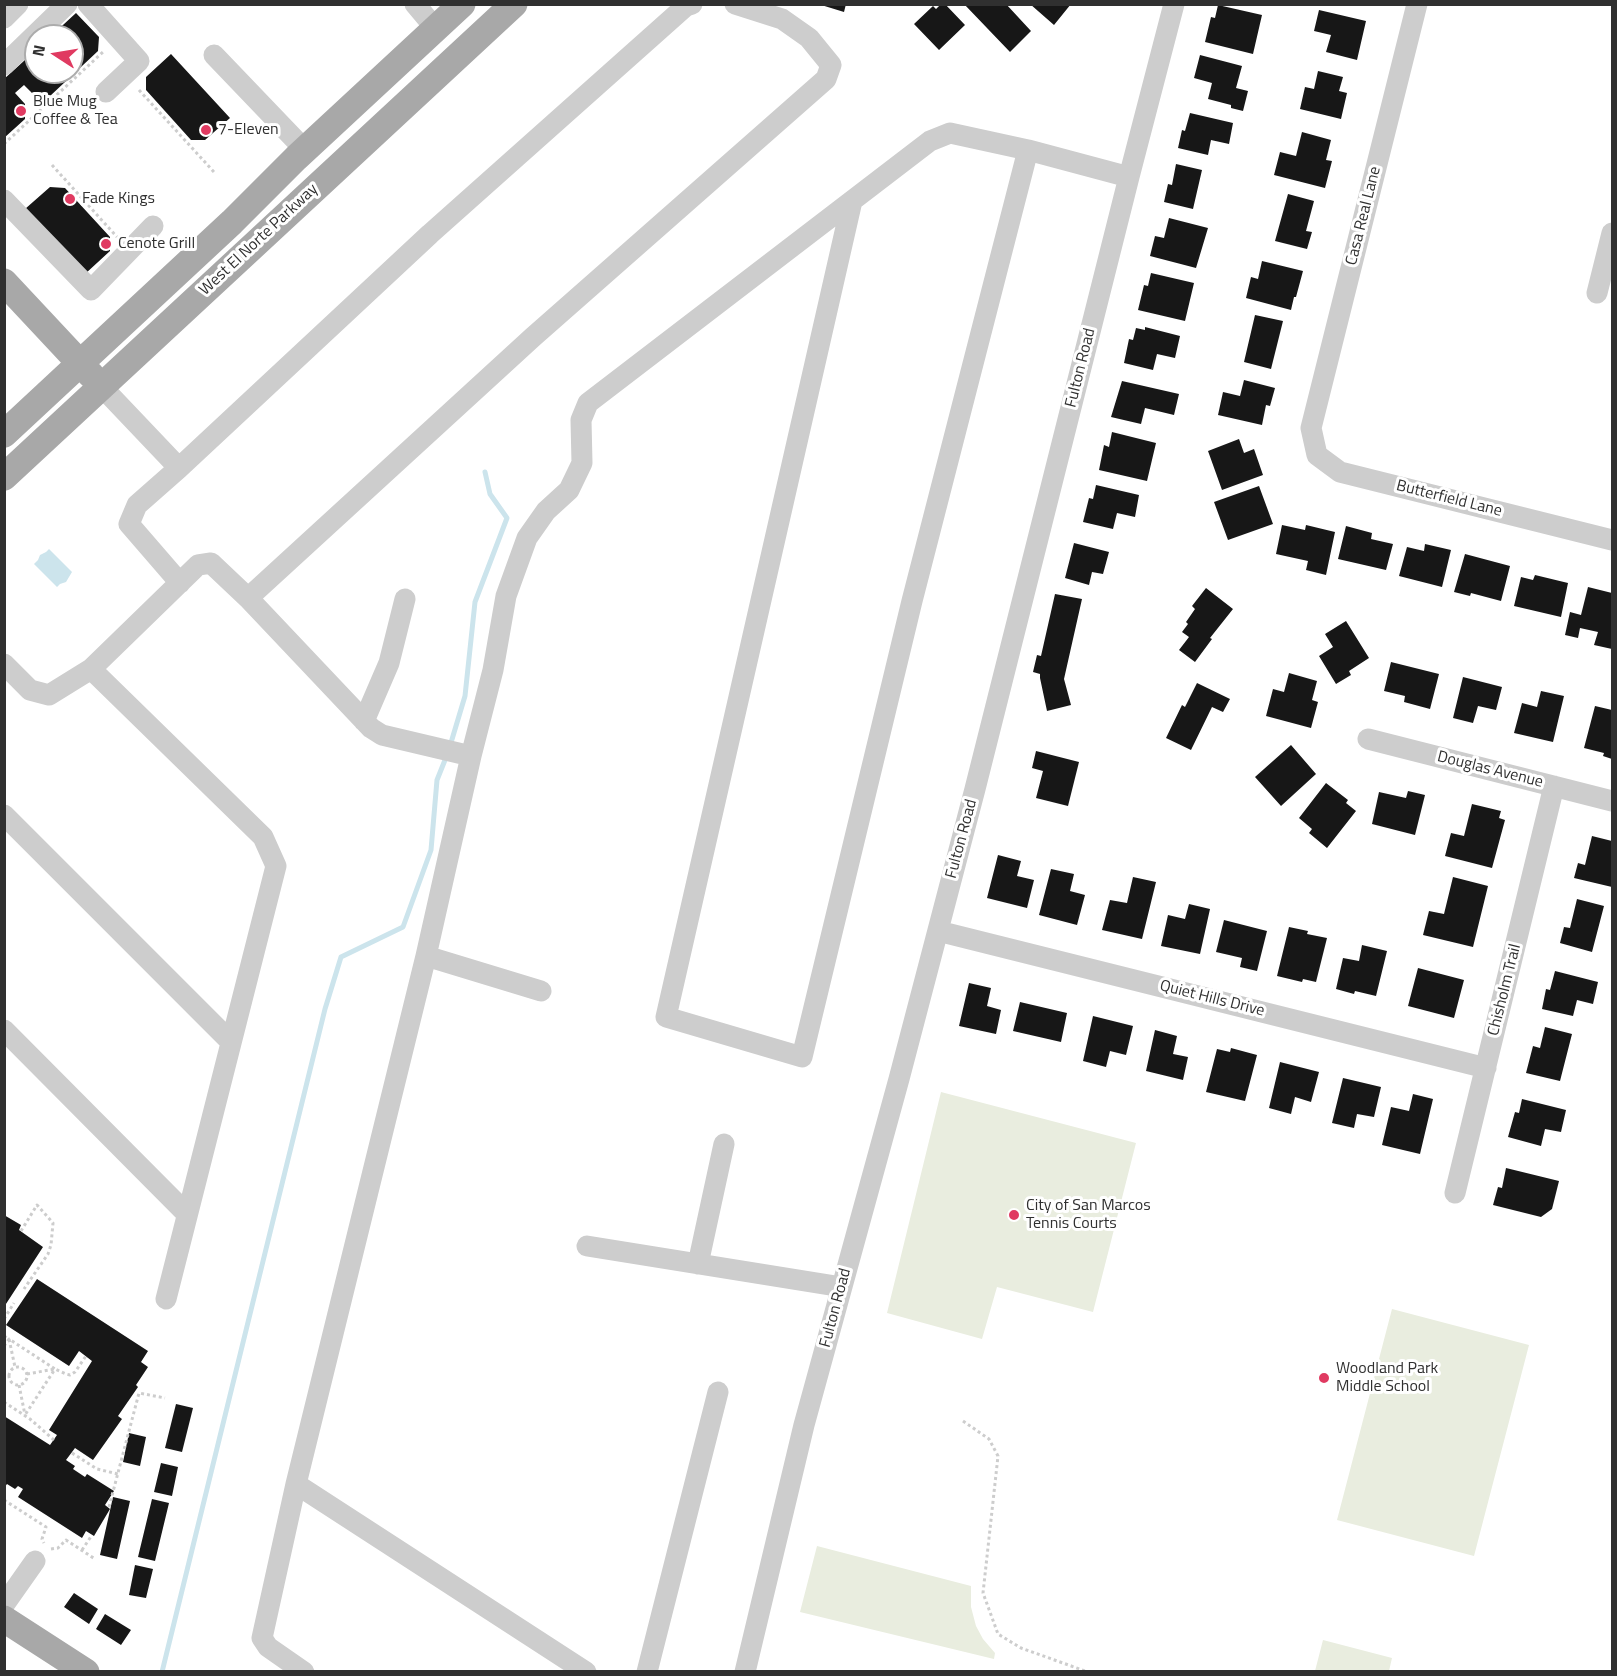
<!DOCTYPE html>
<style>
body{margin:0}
#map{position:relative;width:1617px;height:1676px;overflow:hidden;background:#fff;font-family:"Titillium Web",sans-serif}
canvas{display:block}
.frame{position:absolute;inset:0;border:6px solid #303030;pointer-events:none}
.north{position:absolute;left:24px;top:24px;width:60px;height:60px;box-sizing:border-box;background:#fff;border:2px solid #acacac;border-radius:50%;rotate:282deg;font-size:16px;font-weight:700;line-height:24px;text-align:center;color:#303030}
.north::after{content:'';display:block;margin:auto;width:21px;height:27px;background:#e03a61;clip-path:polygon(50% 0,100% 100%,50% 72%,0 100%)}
</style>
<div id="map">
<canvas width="1617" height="1676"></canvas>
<div class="frame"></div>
<div class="north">N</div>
</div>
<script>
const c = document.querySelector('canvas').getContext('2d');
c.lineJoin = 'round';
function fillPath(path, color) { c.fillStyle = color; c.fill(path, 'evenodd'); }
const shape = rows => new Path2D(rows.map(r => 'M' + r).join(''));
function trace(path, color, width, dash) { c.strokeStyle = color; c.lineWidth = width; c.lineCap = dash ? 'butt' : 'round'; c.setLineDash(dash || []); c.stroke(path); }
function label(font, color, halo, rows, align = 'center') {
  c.font = font + ' "Titillium Web",sans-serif'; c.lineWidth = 6; c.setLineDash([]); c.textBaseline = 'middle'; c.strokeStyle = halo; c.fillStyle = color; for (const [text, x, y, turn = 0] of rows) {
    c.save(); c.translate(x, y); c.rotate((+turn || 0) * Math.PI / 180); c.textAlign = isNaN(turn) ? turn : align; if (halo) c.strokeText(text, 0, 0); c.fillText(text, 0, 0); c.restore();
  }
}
fillPath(shape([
 [941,1092,1136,1143,1093,1312,997,1287,982,1339,887,1313],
 [1392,1309,1529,1345,1474,1556,1337,1520],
 [817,1546,971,1586,971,1607,976,1626,983,1639,995,1653,994,1659,800,1612],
 [1323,1640,1392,1658,1389,1671,1315,1671]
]), '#e9eddf');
fillPath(shape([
 [49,549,72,572,66,582,60,584,57,587,34,564,38,560,40,555,46,552]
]), '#cce4ec');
trace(shape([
 [450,746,465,696,475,602,507,518,490,494,485,472],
 [162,1672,325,1009,341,957,403,927,431,850,437,780,447,755]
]), '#cce4ec', 5);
fillPath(shape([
 [818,4,846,4,844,12],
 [941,4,945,4,965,25,939,50,914,24,933,6,936,9],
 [964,4,1006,4,1031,31,1010,52],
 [1030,4,1071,4,1054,25],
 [1218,5,1262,15,1253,54,1205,42,1211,17,1215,18],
 [1319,10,1366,21,1357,60,1326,52,1331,35,1314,31],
 [76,13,99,37,98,51,49,97,35,96,24,85,15,93,25,104,25,119,4,138,4,79,36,50,36,72,72,72,72,36,51,36],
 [171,54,230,118,205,140,191,140,146,90,146,77],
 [1200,55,1242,66,1236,88,1248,91,1243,111,1231,108,1231,105,1208,99,1212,83,1194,78],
 [1318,71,1343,77,1339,91,1347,93,1341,119,1300,109,1305,87,1314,89],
 [1190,113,1233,123,1229,144,1211,140,1208,155,1178,148,1182,130,1185,131],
 [1302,132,1331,140,1326,160,1332,161,1325,188,1274,175,1280,152,1296,156],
 [1176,164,1202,170,1193,209,1164,202,1168,184,1172,185],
 [50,187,65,188,110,237,110,251,85,274,25,209],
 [1288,194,1314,201,1306,231,1312,232,1307,249,1275,241],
 [1169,218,1208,228,1196,268,1150,256,1155,236,1164,238],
 [1262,261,1303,271,1296,297,1294,297,1291,310,1246,298,1251,277,1258,279],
 [1151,273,1194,283,1185,321,1138,310,1144,285,1148,286],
 [1255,315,1283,321,1271,369,1244,362],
 [1145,327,1180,336,1175,358,1157,354,1153,370,1124,363,1129,339,1133,340,1136,328,1145,330],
 [1244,380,1275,388,1270,406,1266,405,1262,425,1218,415,1223,392,1240,396],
 [1122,381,1179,394,1174,415,1145,408,1141,424,1111,417],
 [1112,432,1156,443,1147,481,1099,470,1104,445,1109,447],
 [1239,439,1244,453,1254,449,1263,475,1222,490,1208,451],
 [1096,485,1139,495,1135,517,1117,513,1113,529,1083,522,1089,498,1093,499],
 [1259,486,1273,524,1228,540,1214,502],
 [1282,525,1305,530,1306,525,1335,532,1326,575,1306,570,1308,561,1276,554],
 [1346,526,1372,533,1371,539,1393,544,1386,570,1338,559],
 [1074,543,1109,552,1103,574,1092,572,1089,585,1065,578],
 [1425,544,1451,550,1442,587,1399,576,1407,547,1424,551],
 [1465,554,1510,566,1501,601,1471,593,1470,596,1454,592],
 [1535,575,1568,583,1561,617,1514,606,1521,577,1533,580],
 [1588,587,1612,593,1612,649,1594,645,1598,632,1580,628,1578,638,1565,635,1570,612,1581,615],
 [1206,588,1233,609,1210,638,1212,639,1195,662,1179,650,1189,637,1182,632,1188,624,1186,622,1195,609,1192,606],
 [1055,594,1082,599,1064,679,1071,705,1047,711,1040,678,1040,674,1033,672,1037,655,1041,656],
 [1346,621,1369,658,1349,671,1351,675,1336,684,1319,656,1333,647,1325,634],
 [1391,662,1439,674,1430,709,1404,702,1405,696,1384,691],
 [1289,673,1317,681,1312,700,1318,702,1311,728,1266,716,1273,689,1284,692],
 [1463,677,1502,687,1496,710,1478,706,1473,723,1453,718],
 [1197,683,1230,699,1223,712,1212,707,1191,750,1166,738,1182,705,1185,707],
 [1541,691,1564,696,1553,742,1514,733,1522,703,1537,707],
 [1595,706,1612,710,1612,759,1603,756,1604,753,1584,748],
 [1291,745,1316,774,1281,806,1255,777],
 [1036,751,1079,762,1068,806,1036,798,1043,771,1032,768],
 [1326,783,1348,800,1346,803,1356,811,1327,848,1309,833,1312,829,1299,818],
 [1408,791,1425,795,1415,835,1372,824,1379,792,1406,798],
 [1472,804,1501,811,1499,818,1505,820,1492,868,1445,856,1451,833,1464,836],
 [1592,836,1612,841,1612,887,1574,878,1578,863,1585,865],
 [998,855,1021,861,1017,876,1034,880,1027,908,987,898],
 [1051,869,1074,874,1070,891,1085,895,1077,925,1039,915],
 [1133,877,1156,882,1142,939,1102,930,1110,900,1127,903],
 [1453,877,1488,886,1473,947,1423,935,1429,911,1444,914],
 [1577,899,1604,906,1592,952,1560,943,1564,927,1570,928],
 [1189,904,1210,909,1200,954,1161,946,1168,915,1185,919],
 [1224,920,1267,931,1257,971,1240,967,1242,958,1216,952],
 [1289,927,1308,931,1307,934,1327,938,1316,982,1303,979,1302,982,1277,976],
 [1362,945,1387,951,1376,996,1355,991,1354,994,1336,989,1343,958,1359,961],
 [1418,968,1464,980,1454,1018,1408,1006],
 [1555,971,1598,982,1593,1004,1577,1000,1573,1016,1542,1009,1546,989,1550,990],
 [969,983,991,988,987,1006,1001,1010,996,1034,959,1026],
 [1020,1002,1067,1013,1061,1042,1013,1031],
 [1093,1016,1133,1026,1126,1055,1110,1051,1106,1067,1083,1061],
 [1545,1027,1572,1034,1560,1081,1526,1073,1533,1046,1540,1048],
 [1155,1030,1177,1036,1173,1054,1188,1057,1183,1080,1146,1071],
 [1231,1048,1257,1055,1245,1101,1206,1092,1217,1049,1230,1052],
 [1280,1062,1319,1072,1311,1102,1295,1097,1291,1114,1269,1108],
 [1343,1078,1381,1087,1374,1117,1357,1114,1354,1128,1332,1123],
 [1413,1094,1433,1099,1420,1154,1382,1145,1391,1107,1409,1111],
 [1522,1099,1566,1110,1561,1132,1545,1129,1541,1146,1508,1137,1515,1112,1519,1113],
 [1506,1168,1559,1181,1552,1209,1541,1217,1493,1205,1498,1187,1502,1188],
 [4,1215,21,1225,19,1230,43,1247,4,1307],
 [37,1279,148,1351,141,1362,148,1367,136,1385,138,1387,118,1416,122,1419,93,1460,75,1448,66,1460,75,1466,73,1469,85,1477,87,1474,114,1491,105,1505,110,1509,94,1536,86,1531,82,1538,18,1497,23,1489,18,1486,15,1489,7,1484,4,1488,4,1416,50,1445,57,1435,49,1430,92,1361,79,1351,69,1366,6,1325],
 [176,1404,193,1408,182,1452,165,1448],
 [129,1433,146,1437,140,1466,123,1462],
 [161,1463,178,1467,172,1496,154,1492],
 [113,1497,130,1501,117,1559,100,1555],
 [152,1499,169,1503,155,1561,138,1557],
 [135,1565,153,1569,146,1598,129,1595],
 [74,1593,98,1609,89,1624,64,1607],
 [105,1614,131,1630,121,1645,96,1629]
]), '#171717');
trace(shape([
 [139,90,214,172],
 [4,144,104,51],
 [52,165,117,237],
 [21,1231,37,1205,53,1223,51,1245,48,1254,24,1289],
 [4,1319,14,1303],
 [4,1336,9,1339,15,1367],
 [4,1346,9,1339,55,1369,25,1415],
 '9 1376a9 9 0 1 1 18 0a9 9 0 1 1-18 0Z',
 [27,1374,55,1369,66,1374,70,1375,75,1372,86,1356],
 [19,1385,25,1415],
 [4,1402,30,1419,54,1440],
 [963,1421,989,1439,998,1456,983,1593,998,1634,1021,1648,1088,1672],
 [72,1453,97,1469,118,1474],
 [4,1500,46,1527,42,1539,44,1543],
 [109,1507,139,1393,165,1398],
 [51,1549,58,1548,66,1540,95,1559],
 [82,1550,92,1535]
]), '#cdcdcd', 3, [3, 3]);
trace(shape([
 [88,4,139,61,106,92],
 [415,4,436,29],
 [1417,4,1311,428,1317,455,1340,472,1612,540],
 [4,18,18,4],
 [214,55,305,150],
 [4,65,67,4],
 [4,200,91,290,153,226],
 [852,201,666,1017,802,1057,912,601,1028,150],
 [1597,293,1612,233],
 [102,387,179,468],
 [180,583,129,524,137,505,179,468,430,234,686,6,692,4],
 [248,598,533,337,826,79,831,65,809,38,782,19,735,4],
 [4,664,30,690,49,695,91,669,198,565,211,563,248,598,371,728,382,735,471,756],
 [91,669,263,837,276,866,166,1299],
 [364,721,389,663,405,599],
 [1368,739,1612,801],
 [4,815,231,1042],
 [938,931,1486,1068],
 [426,956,541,991],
 [4,1030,187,1214],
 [1455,1193,1554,786],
 [587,1246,842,1287],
 [698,1264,724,1144],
 [296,1484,586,1672],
 [4,1605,35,1561],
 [304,1672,268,1647,262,1638,296,1484,426,956,471,756,493,670,506,596,527,538,546,511,569,490,582,463,581,420,588,403,930,141,950,133,1028,150,1129,177],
 [647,1672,718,1392],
 [745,1672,804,1425,899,1079,975,789,1129,177,1174,4]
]), '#cdcdcd', 21);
trace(shape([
 [4,282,91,375],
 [4,434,232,222,296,158,462,4],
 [4,477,514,4],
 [4,1619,86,1672]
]), '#a8a8a8', 27);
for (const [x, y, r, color] of [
 [21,111,6,"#e03a61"],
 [206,130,6,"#e03a61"],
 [70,199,6,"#e03a61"],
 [106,244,6,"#e03a61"],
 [1014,1215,6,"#e03a61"],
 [1324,1378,6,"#e03a61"]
]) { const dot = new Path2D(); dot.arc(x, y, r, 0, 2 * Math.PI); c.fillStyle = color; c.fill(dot); trace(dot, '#fff', 2); }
label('16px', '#303030', '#fff', [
 ["Blue Mug",33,102],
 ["Coffee & Tea",33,120],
 ["7-Eleven",218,130],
 ["Fade Kings",82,199],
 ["Cenote Grill",118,244],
 ["City of San Marcos",1026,1206],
 ["Tennis Courts",1026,1224],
 ["Woodland Park",1336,1369],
 ["Middle School",1336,1387]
], 'left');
label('16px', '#303030', '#fff', [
 ["Casa Real Lane",1364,216,-76],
 ["West El Norte Parkway",259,240,-43],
 ["Fulton Road",1081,368,-76],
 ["Butterfield Lane",1449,499,14],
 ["Douglas Avenue",1490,770,14],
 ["Fulton Road",962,839,-75],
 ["Chisholm Trail",1505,990,-76],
 ["Quiet Hills Drive",1212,999,14],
 ["Fulton Road",836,1308,-75]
]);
</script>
